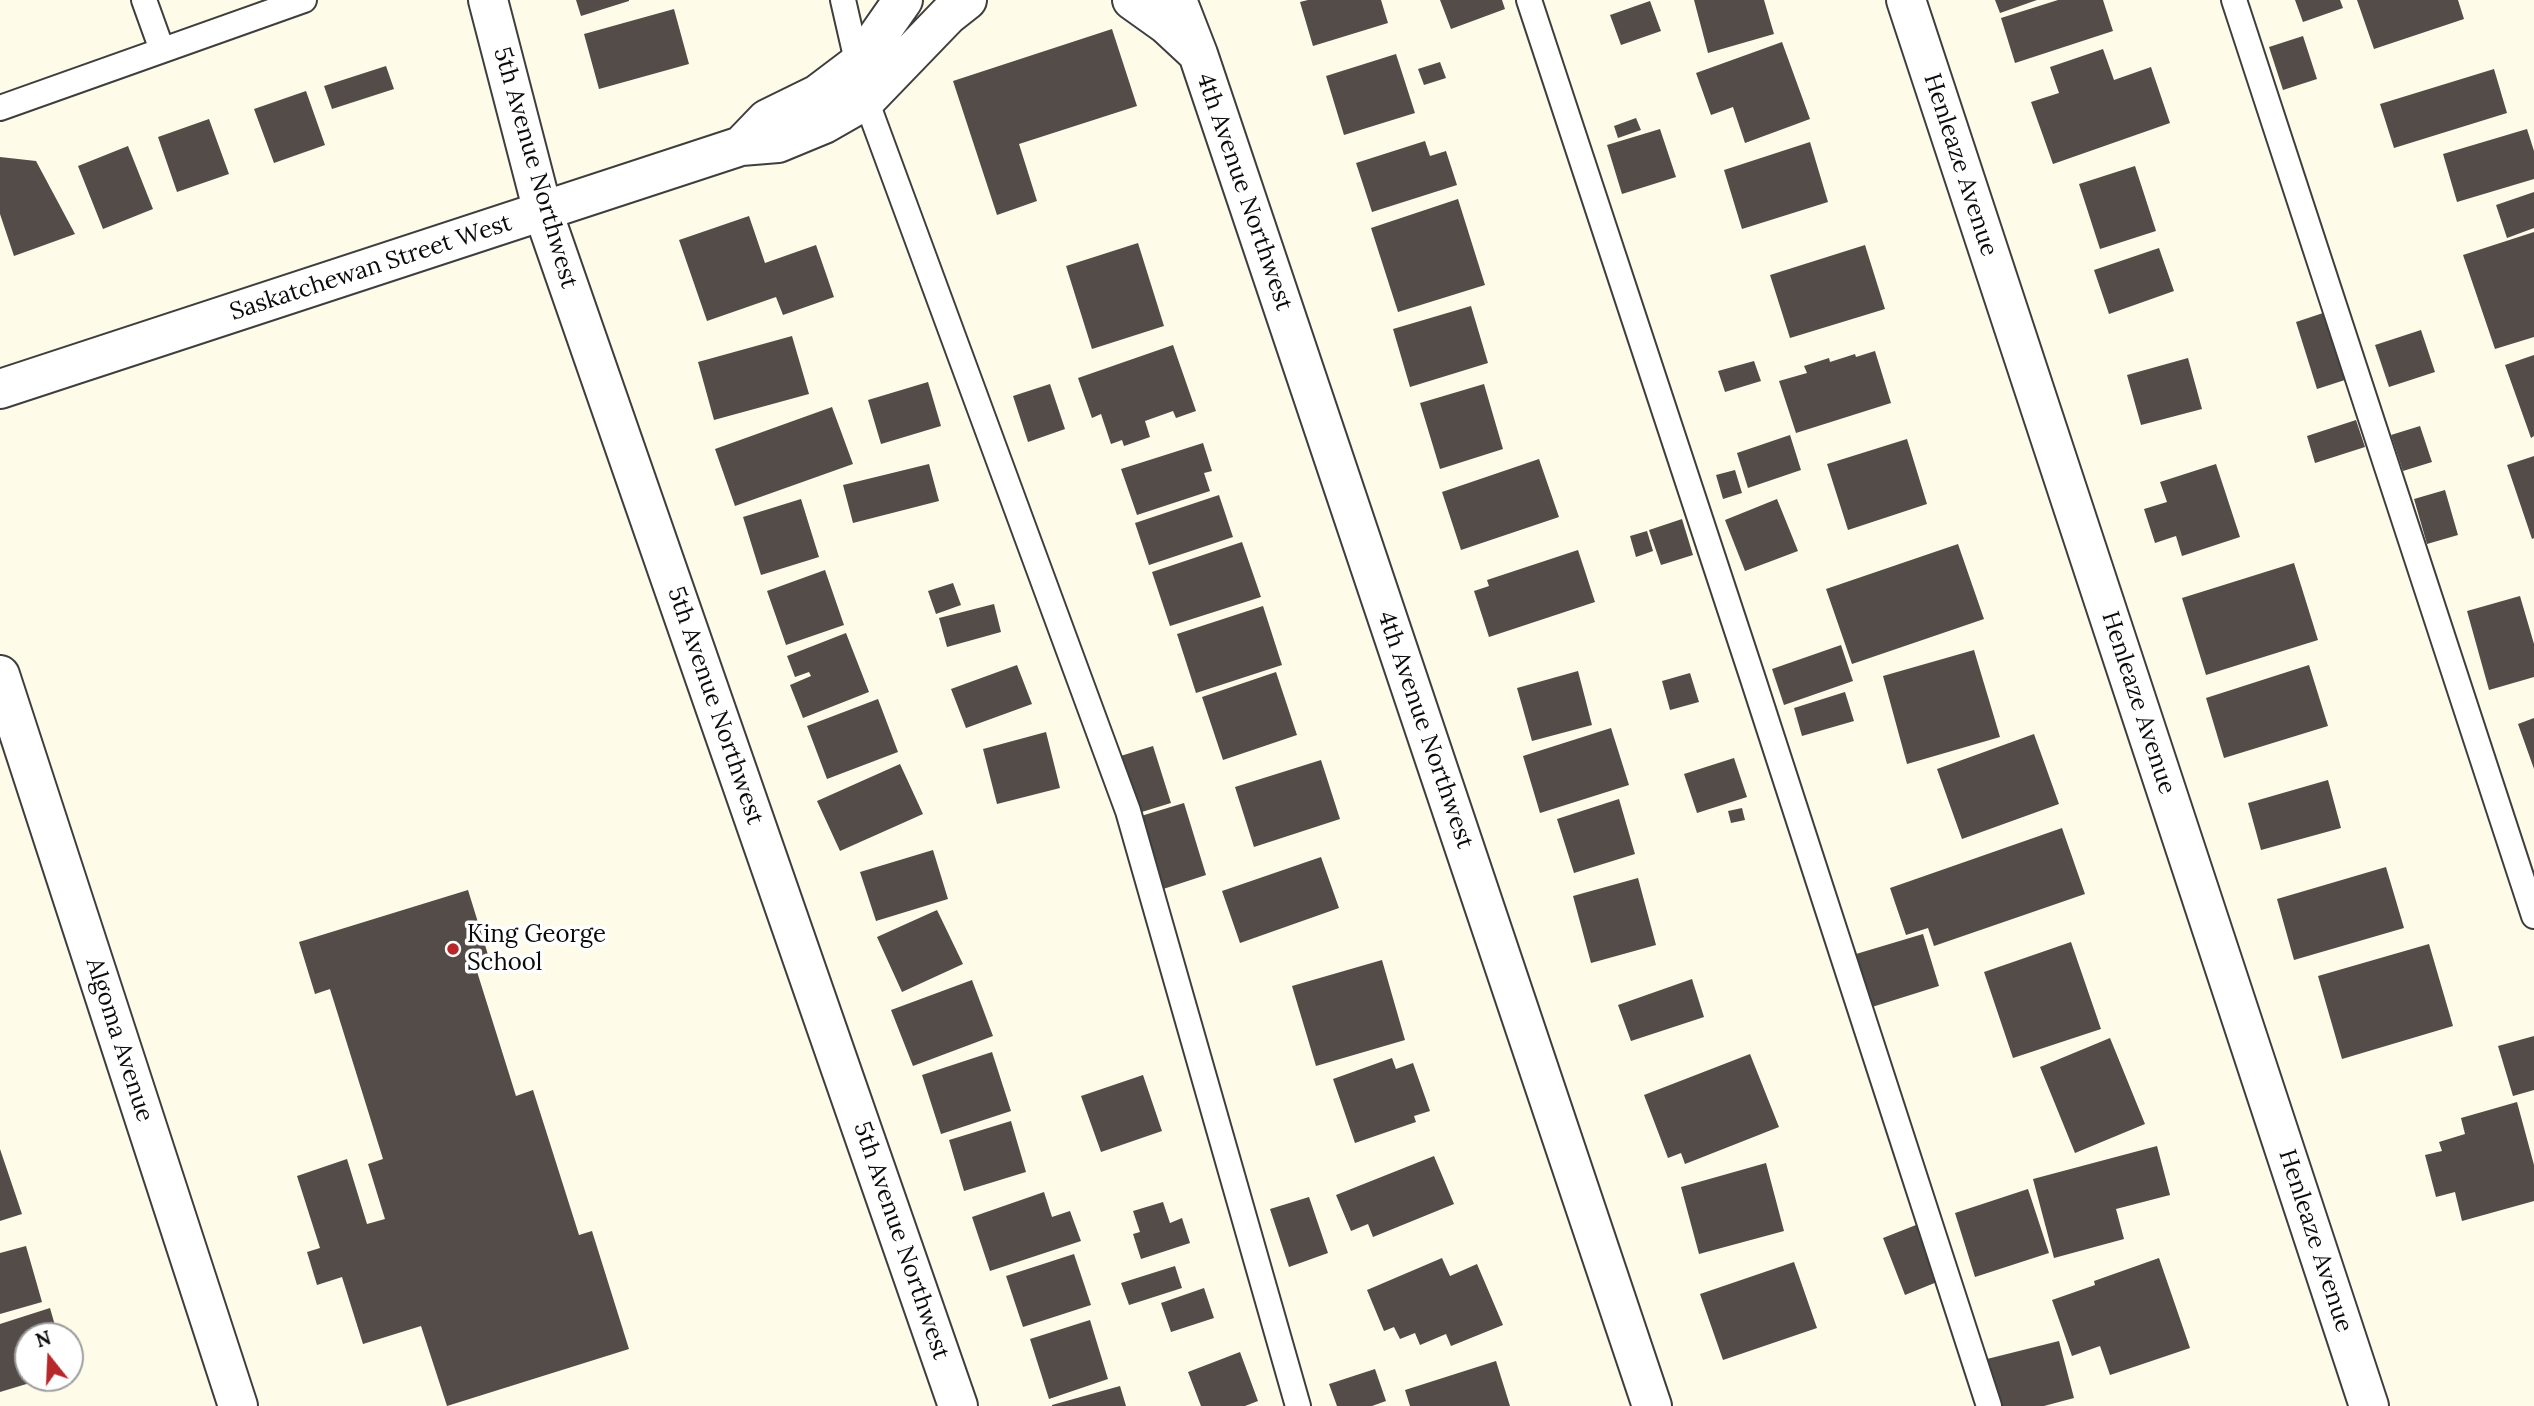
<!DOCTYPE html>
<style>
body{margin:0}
#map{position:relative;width:2534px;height:1406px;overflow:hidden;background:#fefbe9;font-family:Lora,serif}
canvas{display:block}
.north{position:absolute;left:14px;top:1322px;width:70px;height:70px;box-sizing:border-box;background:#fff;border:2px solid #9d9d9d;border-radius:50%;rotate:342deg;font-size:19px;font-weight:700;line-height:28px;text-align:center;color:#0b0b0b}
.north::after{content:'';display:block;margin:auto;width:24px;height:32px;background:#b6282a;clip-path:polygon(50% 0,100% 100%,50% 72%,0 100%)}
</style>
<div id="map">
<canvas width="2534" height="1406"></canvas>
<div class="north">N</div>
</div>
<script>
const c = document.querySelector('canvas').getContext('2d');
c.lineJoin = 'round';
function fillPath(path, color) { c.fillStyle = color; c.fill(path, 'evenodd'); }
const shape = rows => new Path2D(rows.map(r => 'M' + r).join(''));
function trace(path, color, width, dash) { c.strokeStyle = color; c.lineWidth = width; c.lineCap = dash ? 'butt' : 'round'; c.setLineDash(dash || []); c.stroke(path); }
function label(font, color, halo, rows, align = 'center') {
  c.font = font + ' Lora,serif'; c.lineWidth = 7; c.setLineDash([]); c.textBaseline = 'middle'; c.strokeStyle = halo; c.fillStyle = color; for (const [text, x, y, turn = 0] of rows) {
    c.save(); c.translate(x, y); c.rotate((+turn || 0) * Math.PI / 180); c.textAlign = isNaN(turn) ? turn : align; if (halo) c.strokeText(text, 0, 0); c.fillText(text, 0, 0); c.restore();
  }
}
fillPath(shape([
 [576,0,629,0,629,1,581,16],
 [1308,0,1381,0,1388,23,1313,46,1300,2],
 [1440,0,1502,0,1505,9,1451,29],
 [1694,0,1764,0,1774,34,1708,53],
 [1995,0,2037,0,2000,13],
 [2058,0,2103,0,2113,31,2015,63,2001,18],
 [2295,0,2340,0,2343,8,2303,22],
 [2357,0,2458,0,2464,19,2374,49],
 [1650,1,1661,31,1621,45,1610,15],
 [674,9,689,64,599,89,584,34],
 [1112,29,1137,106,1019,144,1037,201,997,215,953,81],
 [2303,36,2317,79,2283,90,2269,47],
 [1782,42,1810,119,1745,143,1733,107,1711,115,1696,73],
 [2103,49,2114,80,2151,67,2170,123,2053,164,2031,102,2059,93,2050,67],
 [1396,54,1415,113,1344,135,1326,76],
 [1440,62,1446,78,1424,85,1418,69],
 [386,66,394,89,332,109,324,86],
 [2494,69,2507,113,2394,148,2380,104],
 [306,91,325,145,274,163,254,109],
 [1636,118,1641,130,1618,138,1614,126],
 [209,119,229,174,177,192,158,137],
 [1660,129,1676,177,1622,194,1607,145],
 [2527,129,2534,151,2534,179,2457,202,2443,154],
 [1425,141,1430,156,1446,151,1457,185,1372,212,1356,163],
 [1810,142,1828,202,1742,229,1724,170],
 [128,146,153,209,103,229,78,166],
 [0,157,36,161,75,234,14,256,0,214],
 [2135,166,2156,231,2100,249,2079,184],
 [2534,192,2534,228,2507,238,2496,205],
 [1458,199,1485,285,1398,312,1371,228],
 [749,216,765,263,816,245,834,297,783,315,776,297,707,321,679,240],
 [2534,232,2534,337,2495,349,2463,255],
 [1138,243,1164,326,1092,349,1066,266],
 [1865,245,1885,309,1790,338,1770,275],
 [2159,248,2174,291,2109,314,2094,270],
 [1471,306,1488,363,1410,387,1393,329],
 [2326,312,2348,379,2317,389,2296,322],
 [2421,330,2435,372,2389,387,2375,345],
 [792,336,809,394,714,420,698,362],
 [1173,345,1196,411,1176,418,1173,411,1145,421,1150,437,1124,446,1122,440,1111,444,1101,414,1092,418,1078,378],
 [1875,351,1891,403,1796,433,1779,381,1807,373,1804,366,1829,358,1830,362,1855,354,1856,357],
 [2534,355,2534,436,2531,438,2505,365],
 [2188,358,2202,409,2141,425,2127,375],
 [1754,361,1761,381,1725,392,1718,371],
 [928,382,941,426,881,444,868,400],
 [1050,384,1065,429,1028,442,1013,396],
 [1484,384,1503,449,1440,469,1420,403],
 [832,407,853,464,735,506,715,449],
 [2356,420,2365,447,2315,463,2307,436],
 [2420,426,2432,462,2403,471,2391,435],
 [1790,435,1801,470,1748,488,1737,453],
 [1907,439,1927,504,1848,530,1827,464],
 [1203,443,1212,471,1204,473,1210,491,1137,515,1121,469],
 [2534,456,2534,538,2532,539,2507,465],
 [1539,459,1559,517,1461,550,1442,492],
 [929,464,939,501,853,523,843,485],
 [2216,464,2240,537,2182,556,2176,536,2155,543,2144,509,2167,502,2160,482],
 [1735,470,1742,493,1723,499,1716,475],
 [2445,490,2458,535,2427,544,2414,499],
 [1219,495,1233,537,1149,565,1135,523],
 [801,499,819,557,761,575,743,517],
 [1777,499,1798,551,1745,571,1725,520],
 [1682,519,1693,555,1661,565,1649,530],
 [1647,531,1653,551,1636,557,1630,536],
 [1242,542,1261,597,1170,626,1152,572],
 [1958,544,1984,619,1852,664,1826,589],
 [1578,550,1595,602,1489,637,1474,591,1489,586,1487,580],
 [2294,563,2318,640,2206,675,2182,598],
 [825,570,844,625,786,645,767,591],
 [953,583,961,605,936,614,928,591],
 [2520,596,2534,644,2534,677,2489,690,2467,611],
 [994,604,1001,632,947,647,939,618],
 [1263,606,1282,665,1196,693,1177,634],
 [846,633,869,692,803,718,790,685,811,676,809,672,795,677,787,656],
 [1841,645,1853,681,1784,705,1772,669],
 [1974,650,2000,737,1907,764,1883,676],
 [1017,665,1032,704,966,728,951,689],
 [2309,665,2328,726,2224,758,2206,698],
 [1578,671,1592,725,1532,741,1517,688],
 [1276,672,1297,735,1223,760,1202,697],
 [1690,673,1699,702,1670,710,1662,681],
 [1845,692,1854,721,1802,736,1794,708],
 [878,699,898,752,827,779,807,726],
 [2534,718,2534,769,2518,724],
 [1611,728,1629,785,1540,813,1523,756],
 [1046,732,1060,788,997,804,983,749],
 [2034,734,2059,804,1962,839,1937,769],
 [1153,746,1171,803,1132,815,1114,758],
 [1734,758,1747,797,1697,813,1684,774],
 [1321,760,1340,819,1254,847,1235,787],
 [900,764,923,814,840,851,817,801],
 [2328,780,2341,828,2261,850,2248,803],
 [1619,799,1635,854,1574,873,1557,819],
 [1184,803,1206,875,1154,892,1131,819],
 [1742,808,1745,820,1731,823,1728,811],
 [2062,828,2085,894,1934,946,1928,928,1906,935,1890,888],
 [933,850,948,899,876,921,860,872],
 [1321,857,1339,908,1240,943,1222,891],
 [2386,867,2404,928,2294,960,2277,899],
 [1638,878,1656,945,1591,963,1573,896],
 [468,890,489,958,474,962,516,1096,533,1090,579,1235,592,1231,629,1349,447,1406,421,1326,363,1344,342,1277,317,1285,307,1252,320,1248,297,1176,347,1159,367,1224,385,1219,368,1164,383,1159,330,989,315,994,299,942],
 [937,910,963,964,902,992,877,937],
 [1923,934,1939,986,1872,1007,1856,954],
 [2071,942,2101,1029,2013,1058,1984,972],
 [2429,944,2453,1026,2342,1059,2318,976],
 [1382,960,1405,1040,1316,1066,1292,986],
 [1692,979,1704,1017,1631,1041,1618,1005],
 [972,980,993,1036,913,1066,891,1010],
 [2534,1036,2534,1090,2513,1096,2498,1046],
 [2110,1038,2145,1124,2075,1153,2040,1067],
 [992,1052,1011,1111,941,1134,922,1075],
 [1750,1054,1779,1127,1685,1164,1681,1153,1668,1158,1644,1095],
 [1392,1058,1396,1069,1413,1063,1430,1111,1414,1116,1416,1122,1355,1143,1333,1079],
 [1143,1075,1162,1131,1101,1152,1081,1096],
 [2517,1102,2534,1165,2534,1201,2462,1221,2455,1192,2436,1197,2425,1155,2442,1151,2439,1142,2465,1134,2461,1118],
 [1011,1121,1026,1172,964,1191,949,1140],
 [2157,1146,2170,1195,2116,1209,2124,1239,2054,1258,2033,1179],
 [0,1149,22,1214,0,1221],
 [1434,1156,1454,1204,1373,1237,1368,1224,1351,1231,1336,1195],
 [1766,1163,1784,1231,1699,1254,1681,1187],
 [2028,1189,2049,1253,1975,1277,1955,1213],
 [1044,1192,1052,1217,1070,1211,1081,1241,990,1271,972,1217],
 [1309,1197,1328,1253,1289,1267,1270,1209],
 [1163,1202,1170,1223,1182,1218,1190,1243,1141,1259,1133,1234,1140,1232,1133,1211],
 [1916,1225,1937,1282,1905,1295,1883,1238],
 [26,1246,42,1302,0,1314,0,1253],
 [1074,1254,1091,1305,1023,1327,1006,1276],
 [1442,1258,1450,1276,1477,1264,1503,1325,1451,1346,1446,1334,1420,1345,1415,1333,1400,1339,1394,1327,1384,1331,1367,1290],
 [2159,1258,2190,1348,2110,1375,2100,1346,2072,1356,2052,1300,2095,1285,2094,1281],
 [1794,1262,1817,1328,1723,1360,1700,1294],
 [1175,1266,1182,1288,1129,1305,1121,1283],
 [1204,1288,1214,1318,1171,1332,1161,1303],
 [50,1308,58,1336,28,1336,28,1378,43,1379,0,1392,0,1324],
 [1090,1320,1108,1379,1049,1399,1030,1339],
 [2059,1341,2074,1398,2044,1406,1999,1406,1987,1359],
 [1240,1352,1258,1401,1245,1406,1201,1406,1188,1372],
 [1496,1361,1510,1406,1410,1406,1405,1390],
 [1375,1369,1386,1401,1372,1406,1337,1406,1329,1384],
 [1120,1386,1126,1406,1052,1406,1052,1405]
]), '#534c48');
const service = shape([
 [144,0,162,50],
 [843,0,866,100,1128,811,1298,1406],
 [1529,0,1753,679,1989,1406],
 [2234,0,2534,916],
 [0,108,304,0]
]);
const minor = shape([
 [488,0,543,212,958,1406],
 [1132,0,1167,25,1195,51],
 [1177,0,1198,54,1652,1406],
 [1906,0,2369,1406],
 [0,675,238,1406]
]);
const tertiary = shape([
 [741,146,767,119,818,94,859,63,903,0],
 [0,389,741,146,778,143,824,124,866,100,948,15,967,0]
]);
trace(service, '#3e3e3e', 28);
trace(minor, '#3e3e3e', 42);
trace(tertiary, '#3e3e3e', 42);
trace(service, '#fff', 24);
trace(minor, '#fff', 38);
trace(tertiary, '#fff', 38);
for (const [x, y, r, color] of [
 [453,949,7,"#b6282a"]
]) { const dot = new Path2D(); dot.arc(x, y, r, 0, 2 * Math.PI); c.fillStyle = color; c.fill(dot); trace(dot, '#fff', 2.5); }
label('24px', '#0b0b0b', '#fff', [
 ["Henleaze Avenue",1960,165,72],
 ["5th Avenue Northwest",535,168,74],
 ["4th Avenue Northwest",1244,192,71],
 ["Saskatchewan Street West",371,268,-18],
 ["Henleaze Avenue",2138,703,72],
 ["5th Avenue Northwest",715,706,71],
 ["4th Avenue Northwest",1425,730,71],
 ["Algoma Avenue",119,1040,72],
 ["5th Avenue Northwest",901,1241,71],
 ["Henleaze Avenue",2315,1241,72]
]);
label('24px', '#0b0b0b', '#fff', [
 ["King George",467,935],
 ["School",467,963]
], 'left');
</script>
